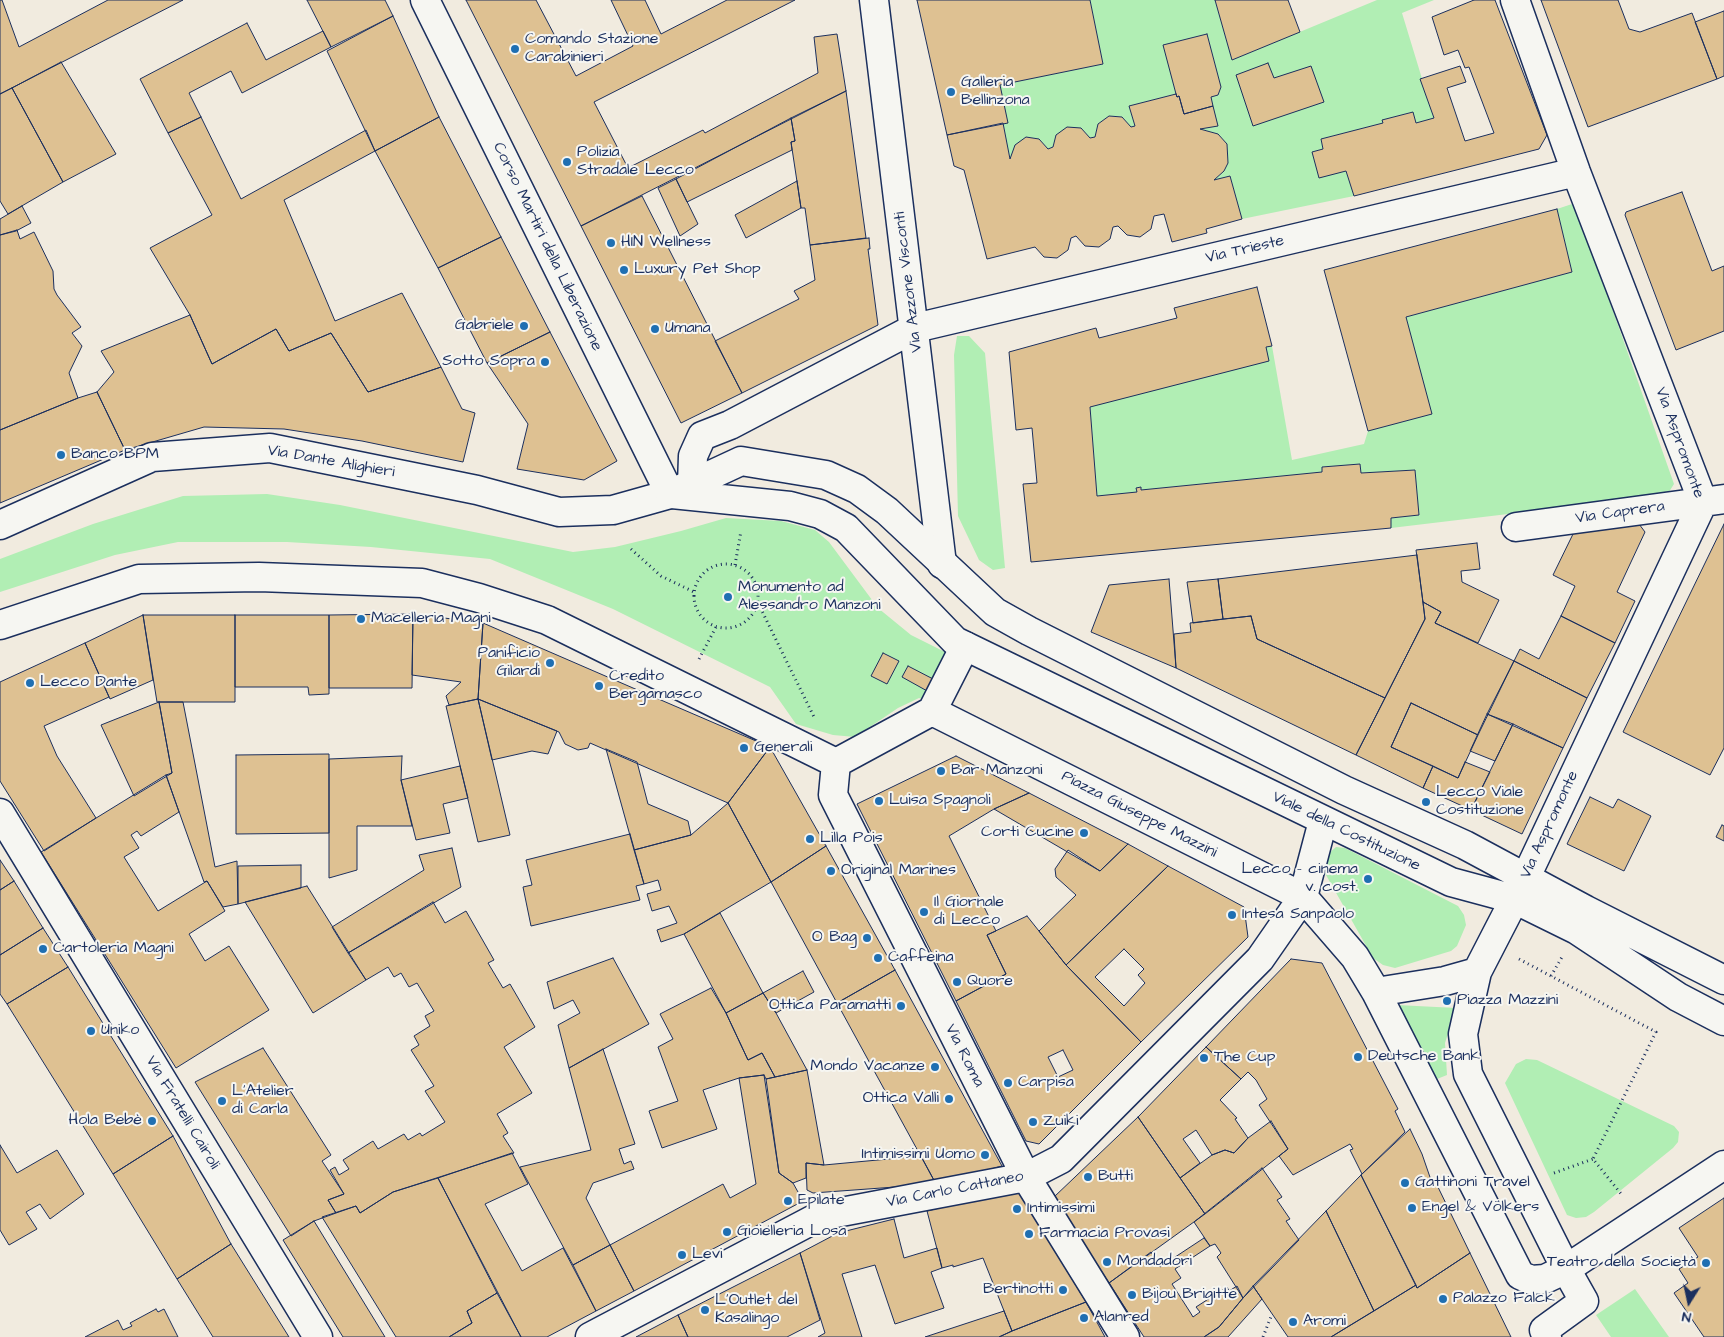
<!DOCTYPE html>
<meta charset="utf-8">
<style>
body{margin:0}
#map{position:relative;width:1724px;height:1337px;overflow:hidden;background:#f1ebdf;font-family:"Architects Daughter",sans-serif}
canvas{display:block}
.north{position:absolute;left:1664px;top:1277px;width:50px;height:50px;-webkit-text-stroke:4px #f6f6f2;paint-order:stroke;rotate:190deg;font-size:14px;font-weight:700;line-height:20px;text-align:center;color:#1b2f5e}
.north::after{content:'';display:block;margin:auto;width:18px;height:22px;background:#1b2f5e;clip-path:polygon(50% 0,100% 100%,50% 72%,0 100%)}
</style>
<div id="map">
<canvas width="1724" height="1337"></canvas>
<div class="north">N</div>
</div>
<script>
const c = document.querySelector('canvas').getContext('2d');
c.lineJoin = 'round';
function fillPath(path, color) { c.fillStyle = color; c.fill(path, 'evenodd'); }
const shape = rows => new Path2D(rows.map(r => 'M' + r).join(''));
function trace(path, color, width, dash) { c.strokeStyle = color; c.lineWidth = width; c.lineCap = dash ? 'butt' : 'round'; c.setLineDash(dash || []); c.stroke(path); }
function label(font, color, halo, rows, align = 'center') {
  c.font = font + ' "Architects Daughter",sans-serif'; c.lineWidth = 4; c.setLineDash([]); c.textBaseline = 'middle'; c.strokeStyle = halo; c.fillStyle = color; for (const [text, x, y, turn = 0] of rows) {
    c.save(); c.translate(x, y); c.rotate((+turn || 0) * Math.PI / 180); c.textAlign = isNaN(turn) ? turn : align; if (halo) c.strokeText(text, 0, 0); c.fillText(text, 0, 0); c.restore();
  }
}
fillPath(shape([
 [1090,0,1215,0,1232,60,1377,0,1434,0,1402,13,1434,118,1416,123,1412,112,1383,120,1383,123,1321,139,1323,149,1312,152,1346,171,1354,196,1242,219,1230,176,1214,180,1224,171,1228,163,1227,144,1218,134,1200,129,1211,97,1218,95,1221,87,1207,34,1164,45,1176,94,1129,106,1135,126,1131,127,1122,117,1109,116,1098,124,1095,137,1090,138,1081,128,1056,135,1053,147,1048,149,1039,139,1026,137,1010,159,1003,123,1000,85,1103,64],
 [1575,203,1674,484,1667,495,1391,528,1391,518,1419,515,1415,470,1361,473,1360,464,1322,467,1322,472,1141,490,1141,487,1137,488,1137,492,1097,496,1090,407,1266,347,1272,346,1292,460,1364,444,1368,431,1431,414,1406,317,1572,272,1557,209],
 [957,336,969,336,985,353,1005,568,993,570,979,560,958,516,954,355],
 [267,494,340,505,573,552,615,547,681,531,726,518,781,521,815,530,829,542,878,608,911,635,953,656,929,702,919,698,898,708,855,737,833,735,796,724,770,687,613,609,490,559,371,547,287,542,178,542,115,555,0,592,0,559,93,524,183,496],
 [1336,847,1345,848,1458,906,1464,915,1466,925,1457,946,1451,951,1395,968,1383,965,1373,958,1322,868,1328,854],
 [1397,1005,1456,1008,1445,1043,1447,1075,1437,1079],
 [1526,1059,1537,1060,1674,1126,1679,1132,1678,1142,1673,1148,1594,1212,1586,1217,1576,1218,1567,1215,1505,1083,1516,1064],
 [1635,1289,1669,1337,1611,1337,1596,1315]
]), '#b1eeb4');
const building = shape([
 [0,0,2,0,19,47,108,0,183,0,0,94,0,0],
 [307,0,385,0,393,16,331,47,307,0],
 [466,0,536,0,576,76,633,46,611,0,645,0,661,34,727,0,795,0,594,102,628,168,703,130,705,133,818,73,814,37,837,34,846,91,581,226,466,0],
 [917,0,1090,0,1103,64,1000,85,1008,123,947,135,917,0],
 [1215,0,1288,0,1300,32,1232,60,1215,0],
 [1474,0,1495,0,1547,135,1539,149,1354,196,1346,171,1319,178,1312,152,1323,149,1321,139,1383,123,1382,120,1413,112,1416,123,1434,118,1420,79,1460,66,1466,82,1447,88,1465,141,1494,133,1469,67,1465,68,1458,50,1444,55,1432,17,1474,0],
 [1541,0,1618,0,1629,29,1640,32,1692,13,1717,79,1588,127,1541,0],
 [1724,11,1724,76,1717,79,1695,22,1724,11],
 [393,16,439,117,375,151,327,51,393,16],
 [247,23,266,60,323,31,331,47,242,93,231,71,189,93,201,117,168,133,140,79,247,23],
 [1207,34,1221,87,1218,95,1211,97,1213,106,1184,114,1179,96,1177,97,1176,94,1163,45,1207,34],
 [61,62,116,154,63,182,12,88,61,62],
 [1268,63,1274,78,1311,66,1324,102,1253,126,1236,75,1268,63],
 [12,88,63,182,8,214,0,201,0,94,12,88],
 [846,91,866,238,810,245,805,208,801,208,791,142,795,141,791,118,846,91],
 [1176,94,1177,97,1179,96,1184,114,1213,106,1218,126,1200,129,1218,134,1227,144,1228,163,1224,171,1214,180,1230,176,1242,219,1206,229,1207,233,1172,242,1164,214,1154,216,1151,229,1140,237,1127,235,1118,226,1113,227,1110,239,1099,247,1085,246,1076,236,1071,238,1068,250,1057,258,1044,257,1035,247,987,259,964,170,954,166,947,135,1003,123,1010,159,1015,145,1026,137,1039,139,1048,149,1053,147,1056,135,1067,127,1081,128,1090,138,1095,137,1098,124,1109,116,1122,117,1131,127,1135,126,1129,106,1176,94],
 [201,117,241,199,366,130,375,151,284,200,335,321,402,293,441,367,368,392,331,333,289,351,276,329,212,364,190,315,150,248,212,215,168,133,201,117],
 [439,117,501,237,438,268,375,151,439,117],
 [791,118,795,141,791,142,792,150,687,202,676,179,791,118],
 [676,179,698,224,680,236,658,188,676,179],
 [797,181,801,208,746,238,735,215,797,181],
 [1682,192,1712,271,1724,266,1724,331,1676,350,1625,215,1626,212,1682,192],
 [642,196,742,393,681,423,581,226,642,196],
 [22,206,31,223,16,231,0,235,0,219,22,206],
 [1557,209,1572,272,1406,317,1432,414,1368,431,1324,270,1557,209],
 [17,230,20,239,34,232,53,271,54,289,57,295,81,327,72,333,82,346,69,373,78,398,0,430,0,235,17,230],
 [501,237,550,332,487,363,438,268,501,237],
 [869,238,870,249,868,249,878,325,742,393,715,341,799,299,794,291,815,280,810,245,869,238],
 [1257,287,1272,346,1266,347,1269,361,1090,407,1097,496,1137,492,1136,488,1141,487,1141,490,1322,472,1322,467,1360,464,1361,473,1415,470,1419,515,1391,518,1391,528,1031,562,1023,484,1037,483,1032,428,1016,430,1009,352,1096,328,1099,338,1177,318,1174,308,1257,287],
 [190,315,212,364,276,329,289,351,331,333,368,392,441,367,462,409,475,413,463,462,362,441,284,429,204,427,125,450,97,392,114,372,101,351,190,315],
 [550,332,617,461,584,480,517,469,528,424,487,363,550,332],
 [97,392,125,450,0,503,0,430,78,398,97,392],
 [1639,524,1645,532,1617,592,1635,601,1615,643,1561,616,1575,586,1553,575,1574,532,1639,524],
 [1724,524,1724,748,1710,775,1623,732,1724,524],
 [1477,543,1480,569,1461,571,1462,582,1499,600,1478,643,1435,623,1441,612,1423,602,1416,550,1477,543],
 [1417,555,1425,619,1385,698,1257,639,1251,616,1223,619,1218,579,1417,555],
 [1169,579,1176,668,1091,632,1109,585,1169,579],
 [1218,579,1223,619,1193,623,1187,582,1218,579],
 [1423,602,1441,612,1435,623,1514,661,1478,735,1411,703,1391,747,1433,766,1423,788,1356,755,1425,619,1423,602],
 [413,614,483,623,478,699,449,705,446,696,461,682,412,675,413,614],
 [413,614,412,688,329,688,329,615,413,614],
 [143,615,153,680,110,699,85,643,143,615],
 [143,615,235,615,235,702,157,702,143,615],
 [235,615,329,615,329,694,309,695,308,687,235,687,235,615],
 [1251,616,1257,639,1385,698,1356,755,1176,668,1174,634,1191,632,1190,623,1251,616],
 [1561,616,1615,643,1587,698,1514,661,1520,649,1539,659,1561,616],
 [483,623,633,688,770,747,728,803,590,743,588,748,578,750,565,744,559,732,478,699,483,623],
 [85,643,109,697,44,726,57,756,96,818,44,851,0,781,0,682,85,643],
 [883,653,899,661,887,684,871,676,883,653],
 [1514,661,1587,698,1563,748,1487,714,1514,661],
 [908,666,935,680,929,692,902,677,908,666],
 [478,699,510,835,478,842,446,706,478,699],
 [478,699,557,731,548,754,532,751,492,760,478,699],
 [159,702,183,702,215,867,237,861,238,904,223,907,207,881,204,882,166,775,172,773,159,702],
 [159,702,172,773,134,796,101,725,159,702],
 [1411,703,1478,735,1458,778,1391,747,1411,703],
 [1487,714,1513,724,1495,761,1470,751,1487,714],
 [1513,724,1563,748,1522,834,1471,810,1513,724],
 [770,747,826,846,771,882,728,803,770,747],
 [606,749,637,762,648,804,688,821,691,835,634,850,606,749],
 [236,755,329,754,329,833,236,834,236,755],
 [402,756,401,780,412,826,357,826,357,870,329,878,329,759,402,756],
 [956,756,1029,793,994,809,949,836,996,931,987,935,1006,974,956,1001,857,804,956,756],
 [1465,762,1490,772,1471,810,1423,788,1433,766,1458,778,1465,762],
 [460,766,468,798,443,804,450,833,416,840,401,780,460,766],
 [166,775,179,812,141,836,137,831,131,835,139,848,124,857,158,911,207,881,225,911,189,934,205,961,229,946,269,1010,176,1068,41,852,166,775],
 [1029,793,1128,844,1100,871,994,809,1029,793],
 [1590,797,1613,808,1618,799,1651,816,1624,871,1567,844,1590,797],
 [728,803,771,882,684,934,661,942,657,930,677,923,669,906,652,911,647,894,661,890,658,880,644,884,634,850,691,835,728,803],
 [1722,825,1724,826,1724,841,1716,837,1722,825],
 [630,834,644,884,636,886,640,900,531,926,523,887,532,885,526,860,630,834],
 [1128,844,1168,866,1066,965,1039,931,1076,895,1056,877,1055,869,1068,850,1100,871,1128,844],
 [826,846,895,970,837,1003,771,882,826,846],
 [452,848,461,887,348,953,332,927,424,870,419,855,452,848],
 [0,860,14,881,0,890,0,860],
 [301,865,301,888,238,904,238,866,301,865],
 [1168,866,1244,907,1248,937,1141,1042,1066,965,1168,866],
 [1124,949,1144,969,1138,975,1145,983,1124,1006,1095,977,1124,949],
 [14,881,43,928,0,955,0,890,14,881],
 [307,886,366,980,313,1013,245,902,307,886],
 [433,902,445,923,466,911,494,960,488,963,503,988,510,984,535,1027,504,1047,532,1093,497,1114,508,1133,503,1136,514,1153,393,1192,360,1213,356,1206,336,1213,328,1200,344,1194,330,1170,335,1167,339,1175,349,1169,343,1160,373,1141,378,1149,404,1134,408,1140,420,1133,422,1136,445,1122,425,1091,434,1086,411,1050,419,1045,414,1036,430,1026,425,1016,434,1011,417,983,409,987,401,973,394,977,388,967,366,980,348,953,433,902],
 [720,913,763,993,726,1013,684,934,720,913],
 [1027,916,1066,965,1141,1042,1039,1144,1026,1141,956,1001,1006,974,987,935,1027,916],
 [1063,1050,1073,1070,1058,1077,1048,1057,1063,1050],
 [43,928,68,967,7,1004,0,994,0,955,43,928],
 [613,958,649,1024,569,1068,558,1025,580,1013,573,1000,554,1009,547,982,613,958],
 [1291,959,1322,963,1398,1109,1395,1111,1405,1132,1362,1174,1350,1150,1353,1149,1350,1144,1293,1175,1279,1156,1288,1149,1259,1105,1267,1099,1256,1080,1248,1072,1241,1079,1206,1047,1291,959],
 [68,967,173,1136,113,1174,7,1004,68,967],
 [895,970,1002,1166,936,1184,837,1003,895,970],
 [803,971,814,992,776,1013,763,993,803,971],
 [711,988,726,1013,748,1060,762,1053,775,1077,766,1079,764,1075,739,1078,703,1090,717,1129,662,1148,649,1111,678,1101,658,1047,673,1039,660,1014,711,988],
 [763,993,776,1013,807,1070,775,1077,762,1053,748,1060,726,1013,763,993],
 [1206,1047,1241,1079,1220,1100,1237,1118,1235,1119,1248,1138,1234,1153,1225,1150,1212,1155,1196,1130,1183,1139,1200,1163,1180,1178,1138,1117,1206,1047],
 [263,1048,331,1155,322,1161,344,1194,328,1200,336,1213,314,1221,291,1236,195,1082,263,1048],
 [603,1049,635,1144,619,1149,624,1164,631,1161,634,1169,593,1183,586,1198,610,1245,573,1265,520,1167,591,1150,569,1068,603,1049],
 [807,1070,824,1165,806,1163,806,1178,793,1183,779,1173,766,1079,807,1070],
 [764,1075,779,1173,793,1183,803,1201,634,1291,610,1245,723,1184,730,1198,756,1184,739,1078,764,1075],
 [1138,1117,1205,1214,1109,1283,1054,1197,1138,1117],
 [1271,1121,1288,1149,1205,1214,1180,1178,1212,1155,1225,1150,1234,1153,1248,1138,1271,1121],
 [1410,1129,1422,1154,1432,1183,1436,1183,1470,1253,1417,1288,1361,1175,1410,1129],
 [173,1136,231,1244,177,1279,113,1174,173,1136],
 [0,1145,17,1173,57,1150,84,1194,50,1219,40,1204,26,1212,37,1229,9,1245,0,1230,0,1145],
 [512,1153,528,1184,485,1204,522,1271,563,1248,596,1311,547,1337,521,1337,438,1178,512,1153],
 [921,1156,936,1184,813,1193,807,1190,806,1163,824,1165,921,1156],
 [1262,1168,1282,1197,1277,1200,1290,1219,1286,1221,1299,1240,1243,1298,1217,1257,1221,1253,1215,1244,1210,1246,1194,1222,1262,1168],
 [1361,1175,1416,1285,1374,1311,1326,1211,1361,1175],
 [438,1178,497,1293,467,1311,472,1323,449,1337,396,1337,322,1217,356,1206,360,1213,393,1192,438,1178],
 [1017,1189,1086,1302,1012,1331,983,1258,953,1267,953,1265,942,1268,927,1211,1017,1189],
 [1724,1198,1724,1337,1704,1337,1674,1293,1688,1283,1679,1269,1698,1257,1679,1228,1724,1198],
 [1326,1211,1374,1311,1331,1337,1288,1337,1253,1286,1326,1211],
 [894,1219,904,1258,937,1248,942,1268,931,1272,944,1308,895,1324,875,1265,842,1274,862,1337,818,1337,825,1333,800,1253,838,1233,894,1219],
 [314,1221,385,1337,343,1337,283,1240,314,1221],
 [1204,1238,1210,1246,1175,1269,1181,1278,1172,1284,1190,1312,1193,1317,1200,1312,1196,1307,1227,1287,1229,1291,1237,1286,1243,1298,1219,1327,1204,1337,1144,1337,1109,1283,1151,1252,1160,1267,1204,1238],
 [231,1244,289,1337,213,1337,177,1279,231,1244],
 [610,1245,634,1291,596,1311,573,1265,610,1245],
 [800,1253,820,1320,787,1337,688,1337,678,1315,800,1253],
 [1470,1253,1511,1337,1331,1337,1416,1285,1417,1288,1470,1253],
 [1253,1286,1262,1299,1228,1337,1204,1337,1219,1327,1253,1286],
 [497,1293,521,1337,449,1337,472,1323,467,1311,497,1293],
 [1086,1302,1105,1337,999,1337,1012,1331,1086,1302],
 [156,1309,158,1312,164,1309,178,1337,85,1337,118,1320,123,1330,132,1326,130,1323,156,1309],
 [1004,1311,1012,1331,999,1337,925,1337,1004,1311],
 [678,1315,688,1337,636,1337,678,1315]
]);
fillPath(building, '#dec192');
trace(building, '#1b2f5e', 1);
const pedestrian = shape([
 [1547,1337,1544,1330,1584,1301,1566,1269]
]);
const minor = shape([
 [874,0,942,564],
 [1515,0,1576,172,1703,502,1526,877,1477,972,1463,1034,1468,1074,1566,1269],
 [692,485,693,456,702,436,730,425,915,328,1576,172],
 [0,525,152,457,270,448,477,490,559,512,613,510,670,494],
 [1516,527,1724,499],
 [0,625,139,579,259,577,422,583,479,598,547,620,836,763,932,711],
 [932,711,1303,897,1355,957,1376,992,1520,1275,1531,1280,1545,1279,1566,1269,1724,1165],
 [932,711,965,646],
 [836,763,833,795,1026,1177,1125,1337],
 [0,813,318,1337],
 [1376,992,1445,981,1477,972],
 [590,1337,820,1216,1026,1177,1061,1159,1260,959,1303,897,1323,821]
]);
const secondary = shape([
 [425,0,670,494],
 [670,494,741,461,826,475,857,489,887,511,995,612,1029,631,1344,790,1465,845,1586,910,1724,980],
 [672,494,790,506,820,514,846,528,955,641,1451,882,1514,899,1577,930,1678,997,1724,1021]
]);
trace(pedestrian, '#1b2f5e', 31);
trace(minor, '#1b2f5e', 31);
trace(secondary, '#1b2f5e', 31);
trace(shape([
 [631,549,661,576,694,592],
 '694 596a32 32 0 1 1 64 0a32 32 0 1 1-64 0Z',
 [735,565,741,531],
 [758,603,814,717],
 [699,659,716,627],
 [1519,959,1656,1032,1593,1159,1622,1195],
 [1551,976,1562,957],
 [1554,1173,1593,1159],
 [1263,1337,1272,1314]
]), '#1b2f5e', 3, [1, 4]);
trace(pedestrian, '#f6f6f2', 28);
trace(minor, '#f6f6f2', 28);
trace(secondary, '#f6f6f2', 28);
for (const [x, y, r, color] of [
 [515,49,5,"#1f6fb2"],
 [951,92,5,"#1f6fb2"],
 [567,162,5,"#1f6fb2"],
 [611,243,5,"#1f6fb2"],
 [624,270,5,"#1f6fb2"],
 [524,326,5,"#1f6fb2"],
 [655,329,5,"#1f6fb2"],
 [545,362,5,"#1f6fb2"],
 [61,455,5,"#1f6fb2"],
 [728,597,5,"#1f6fb2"],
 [361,619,5,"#1f6fb2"],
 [550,663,5,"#1f6fb2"],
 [30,683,5,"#1f6fb2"],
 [599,686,5,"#1f6fb2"],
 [744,748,5,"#1f6fb2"],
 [941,771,5,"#1f6fb2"],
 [879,801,5,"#1f6fb2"],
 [1426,802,5,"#1f6fb2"],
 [1084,833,5,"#1f6fb2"],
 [810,839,5,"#1f6fb2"],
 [831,871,5,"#1f6fb2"],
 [1368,879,5,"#1f6fb2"],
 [924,912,5,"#1f6fb2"],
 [1232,915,5,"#1f6fb2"],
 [867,938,5,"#1f6fb2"],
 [43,949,5,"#1f6fb2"],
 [878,958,5,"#1f6fb2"],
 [957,982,5,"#1f6fb2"],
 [1447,1001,5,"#1f6fb2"],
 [901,1006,5,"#1f6fb2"],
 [91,1031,5,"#1f6fb2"],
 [1358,1057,5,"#1f6fb2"],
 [1204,1058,5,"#1f6fb2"],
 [935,1067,5,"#1f6fb2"],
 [1008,1083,5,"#1f6fb2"],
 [949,1099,5,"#1f6fb2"],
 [222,1101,5,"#1f6fb2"],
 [152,1121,5,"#1f6fb2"],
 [1033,1122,5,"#1f6fb2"],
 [985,1155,5,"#1f6fb2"],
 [1088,1177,5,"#1f6fb2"],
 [1405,1183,5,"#1f6fb2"],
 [788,1201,5,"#1f6fb2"],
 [1412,1208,5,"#1f6fb2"],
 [1017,1209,5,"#1f6fb2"],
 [727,1232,5,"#1f6fb2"],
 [1029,1234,5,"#1f6fb2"],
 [682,1255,5,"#1f6fb2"],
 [1107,1262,5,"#1f6fb2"],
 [1706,1263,5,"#1f6fb2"],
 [1063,1290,5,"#1f6fb2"],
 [1132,1295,5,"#1f6fb2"],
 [1443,1299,5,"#1f6fb2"],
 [705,1310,5,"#1f6fb2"],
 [1084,1318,5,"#1f6fb2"],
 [1293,1322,5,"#1f6fb2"]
]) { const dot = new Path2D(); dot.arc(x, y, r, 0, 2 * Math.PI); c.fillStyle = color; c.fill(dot); trace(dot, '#f6f6f2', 2); }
label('16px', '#1b2f5e', '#f6f6f2', [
 ["Comando Stazione",525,40],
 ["Carabinieri",525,58],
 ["Galleria",961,83],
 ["Bellinzona",961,101],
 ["Polizia",577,153],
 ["Stradale Lecco",577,171],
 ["HIN Wellness",621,243],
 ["Luxury Pet Shop",634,270],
 ["Gabriele",514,326,"right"],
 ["Umana",665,329],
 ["Sotto Sopra",535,362,"right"],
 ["Banco BPM",71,455],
 ["Monumento ad",738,588],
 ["Alessandro Manzoni",738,606],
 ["Macelleria Magni",371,619],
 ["Panificio",540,654,"right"],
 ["Gilardi",540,672,"right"],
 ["Credito",609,677],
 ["Bergamasco",609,695],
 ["Lecco Dante",40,683],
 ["Generali",754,748],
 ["Bar Manzoni",951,771],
 ["Lecco Viale",1436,793],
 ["Costituzione",1436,811],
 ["Luisa Spagnoli",889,801],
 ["Corti Cucine",1074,833,"right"],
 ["Lilla Pois",820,839],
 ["Lecco - cinema",1358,870,"right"],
 ["v. cost.",1358,888,"right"],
 ["Original Marines",841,871],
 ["Il Giornale",934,903],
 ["di Lecco",934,921],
 ["Intesa Sanpaolo",1242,915],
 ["O Bag",857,938,"right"],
 ["Cartoleria Magni",53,949],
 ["Caffeina",888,958],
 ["Quore",967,982],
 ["Piazza Mazzini",1457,1001],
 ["Ottica Paramatti",891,1006,"right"],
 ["Uniko",101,1031],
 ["Deutsche Bank",1368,1057],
 ["The Cup",1214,1058],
 ["Mondo Vacanze",925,1067,"right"],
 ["Carpisa",1018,1083],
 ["L'Atelier",232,1092],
 ["di Carla",232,1110],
 ["Ottica Valli",939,1099,"right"],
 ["Hola Bebè",142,1121,"right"],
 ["Zuiki",1043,1122],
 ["Intimissimi Uomo",975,1155,"right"],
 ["Butti",1098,1177],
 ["Gattinoni Travel",1415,1183],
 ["Epilate",798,1201],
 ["Engel & Völkers",1422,1208],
 ["Intimissimi",1027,1209],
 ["Gioielleria Losa",737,1232],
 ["Farmacia Provasi",1039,1234],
 ["Levi",692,1255],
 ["Mondadori",1117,1262],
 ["Teatro della Società",1696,1263,"right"],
 ["Bertinotti",1053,1290,"right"],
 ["Bijou Brigitte",1142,1295],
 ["Palazzo Falck",1453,1299],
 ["L'Outlet del",715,1301],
 ["Kasalingo",715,1319],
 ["Alanred",1094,1318],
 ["Aromi",1303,1322]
], 'left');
label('16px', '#1b2f5e', '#f6f6f2', [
 ["Corso Martiri della Liberazione",547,247,64],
 ["Via Trieste",1245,250,-13],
 ["Via Azzone Visconti",909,282,-97],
 ["Via Aspromonte",1679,443,70],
 ["Via Dante Alighieri",331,462,10],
 ["Via Caprera",1620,513,-8],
 ["Piazza Giuseppe Mazzini",1139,815,27],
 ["Via Aspromonte",1550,825,-65],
 ["Viale della Costituzione",1346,832,26],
 ["Via Roma",964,1056,63],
 ["Via Fratelli Cairoli",182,1113,59],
 ["Via Carlo Cattaneo",955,1190,-11]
]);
</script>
